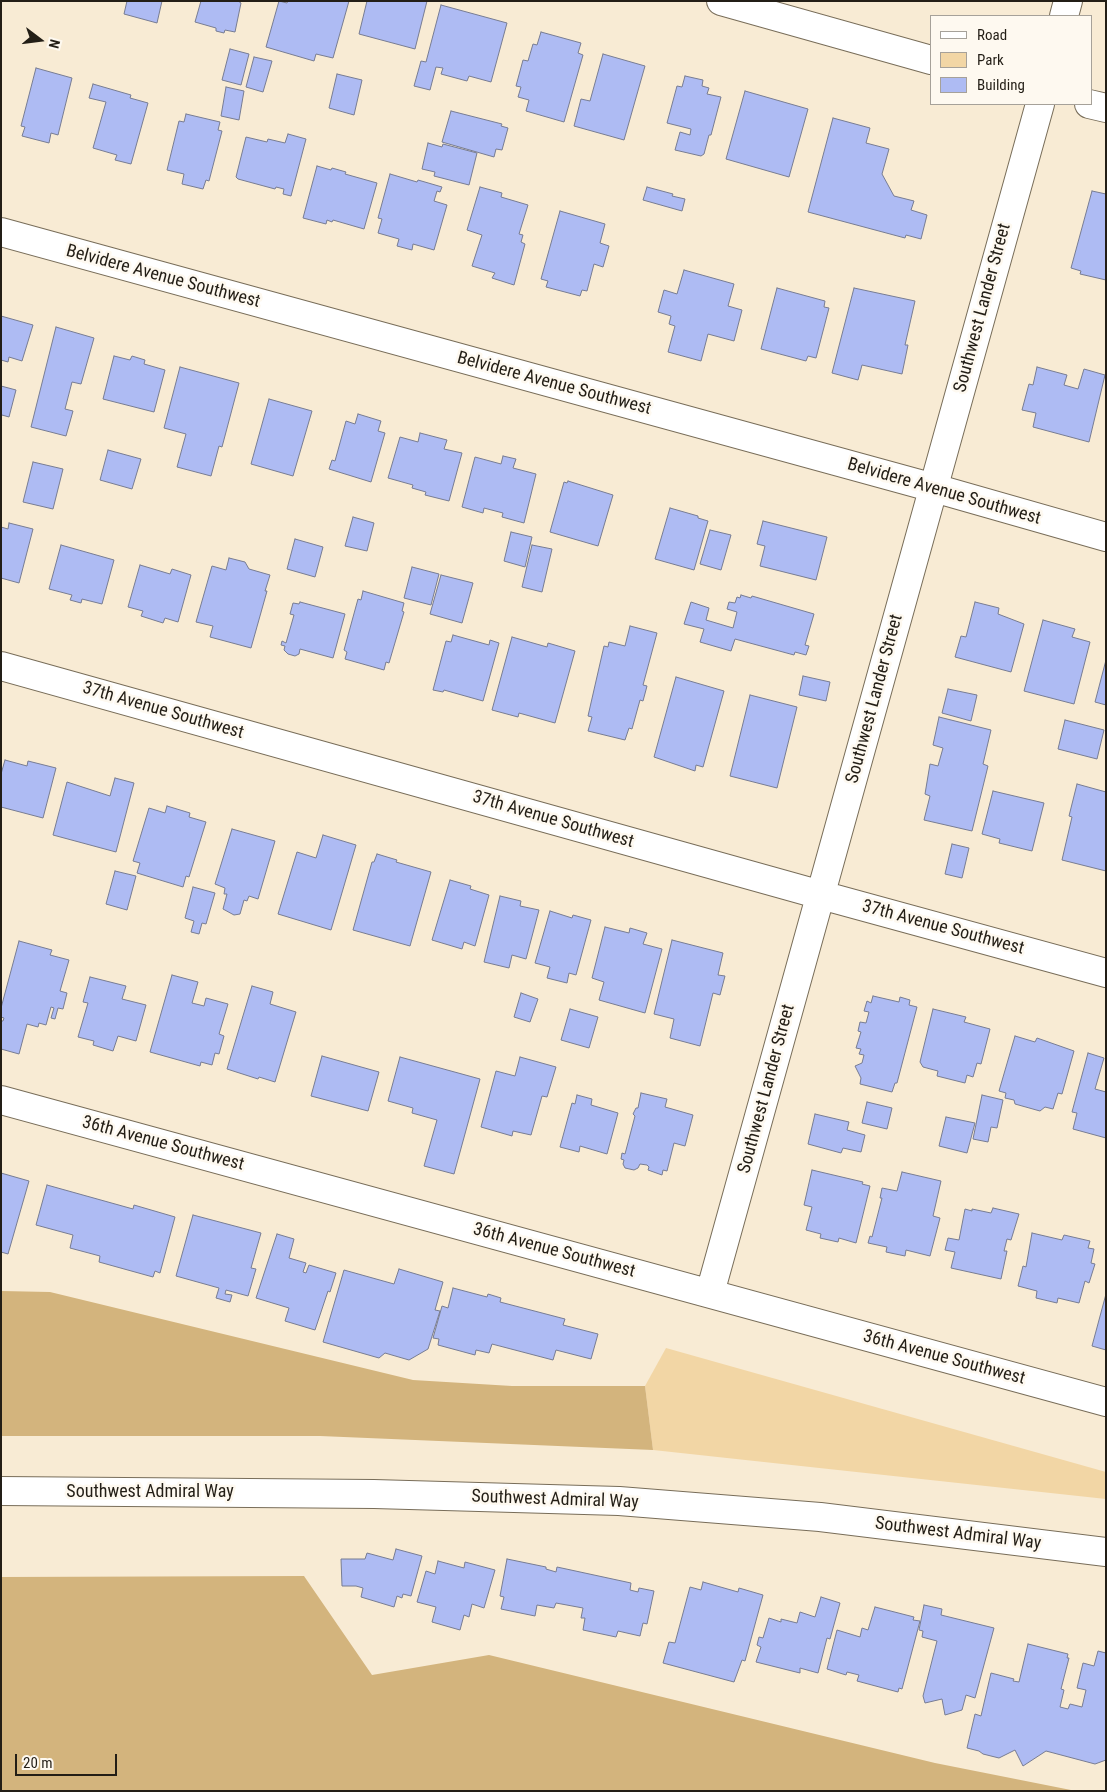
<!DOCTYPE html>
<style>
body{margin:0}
#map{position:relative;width:1107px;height:1792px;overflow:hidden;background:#f8ebd4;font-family:"Roboto Condensed",sans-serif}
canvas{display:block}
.frame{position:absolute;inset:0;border:2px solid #231e16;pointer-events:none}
.legend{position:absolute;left:930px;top:15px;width:162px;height:90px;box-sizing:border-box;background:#fef9f0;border:1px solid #a6a199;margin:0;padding:6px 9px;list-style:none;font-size:15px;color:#231e16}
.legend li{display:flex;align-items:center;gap:10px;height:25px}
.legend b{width:25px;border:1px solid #a6a199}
.north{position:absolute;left:15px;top:15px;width:50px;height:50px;-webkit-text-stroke:4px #fef9f0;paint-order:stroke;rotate:105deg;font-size:14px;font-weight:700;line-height:20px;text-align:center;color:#231e16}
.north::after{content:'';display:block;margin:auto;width:18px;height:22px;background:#231e16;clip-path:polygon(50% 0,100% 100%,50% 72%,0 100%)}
.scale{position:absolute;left:15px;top:1754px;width:102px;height:22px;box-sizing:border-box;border:2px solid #231e16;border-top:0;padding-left:6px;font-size:15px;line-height:18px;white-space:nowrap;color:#231e16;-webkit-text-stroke:4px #fef9f0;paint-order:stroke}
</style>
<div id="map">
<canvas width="1107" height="1792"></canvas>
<div class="frame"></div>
<ul class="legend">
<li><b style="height:6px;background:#fff"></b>Road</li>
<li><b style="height:14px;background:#f2d6a5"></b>Park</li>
<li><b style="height:14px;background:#aebbf3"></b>Building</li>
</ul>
<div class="north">N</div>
<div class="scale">20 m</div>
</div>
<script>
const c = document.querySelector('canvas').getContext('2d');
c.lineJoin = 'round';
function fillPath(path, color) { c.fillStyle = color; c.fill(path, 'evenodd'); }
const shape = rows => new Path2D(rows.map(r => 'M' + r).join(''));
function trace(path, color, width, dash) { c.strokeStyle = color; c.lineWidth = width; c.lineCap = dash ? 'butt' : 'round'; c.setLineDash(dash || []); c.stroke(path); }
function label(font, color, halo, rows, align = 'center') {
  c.font = font + ' "Roboto Condensed",sans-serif'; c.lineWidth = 5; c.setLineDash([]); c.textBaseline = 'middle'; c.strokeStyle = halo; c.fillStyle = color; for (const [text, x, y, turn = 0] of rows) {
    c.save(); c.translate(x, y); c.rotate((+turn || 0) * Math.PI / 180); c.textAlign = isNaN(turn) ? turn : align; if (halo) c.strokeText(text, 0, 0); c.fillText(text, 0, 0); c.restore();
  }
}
fillPath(shape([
 [666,1348,1106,1472,1106,1499,653,1450,645,1386]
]), '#f2d6a5');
fillPath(shape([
 [1,1291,50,1292,413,1380,512,1386,645,1386,653,1450,320,1436,1,1436],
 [304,1576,372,1675,489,1655,935,1763,1076,1791,1,1791,1,1577]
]), '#d3b47d');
const building = shape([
 [127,1,162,1,157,23,124,14,127,1],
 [201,1,238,1,241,3,235,32,225,30,224,33,216,31,216,28,195,22,201,1],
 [279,1,287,3,288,1,349,1,333,58,316,54,314,61,266,47,279,1],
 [367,1,427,1,415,49,359,34,367,1],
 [441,5,507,23,491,82,469,76,467,81,441,74,443,68,436,67,430,90,414,86,421,61,426,62,441,5],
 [541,32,581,43,578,53,583,55,564,122,526,111,529,100,518,97,521,87,516,86,523,60,528,61,533,44,537,45,541,32],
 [230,49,249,54,241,85,222,80,230,49],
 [603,54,645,66,624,140,574,126,581,99,590,101,603,54],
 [254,57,272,61,263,92,246,87,254,57],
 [36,68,72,78,58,135,51,133,49,143,22,136,25,127,21,126,36,68],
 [337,74,362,80,354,115,329,108,337,74],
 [685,76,703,80,702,86,709,88,707,94,721,97,711,135,709,135,704,154,701,156,675,150,680,132,690,135,691,129,667,123,677,86,682,87,685,76],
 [93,84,131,95,130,98,148,103,131,164,115,160,117,155,93,148,106,102,89,98,93,84],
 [226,87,244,91,239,120,221,116,226,87],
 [745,91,808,109,789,177,726,159,745,91],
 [451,111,502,124,501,126,508,128,502,150,496,149,494,157,442,142,451,111],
 [186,114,220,122,218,130,222,131,209,181,206,180,203,189,182,184,184,174,167,170,179,121,184,122,186,114],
 [833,118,870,128,866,143,889,149,882,174,894,196,914,201,911,210,927,215,921,239,906,235,905,238,808,212,833,118],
 [288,134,306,139,291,196,283,194,284,189,276,187,275,189,238,179,236,177,246,137,267,142,268,139,285,143,288,134],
 [428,143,442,147,443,144,477,153,469,185,434,176,435,172,422,169,428,143],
 [317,166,331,170,332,168,346,172,345,174,377,183,364,229,333,220,332,222,327,220,326,224,303,218,317,166],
 [390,174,417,182,418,180,442,187,440,192,437,191,434,201,447,205,434,250,413,244,412,250,397,246,399,239,378,233,382,219,378,218,390,174],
 [480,187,502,193,501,197,528,205,519,234,523,235,521,242,525,244,514,285,492,278,495,273,472,266,482,235,467,230,480,187],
 [647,187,673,194,672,196,685,199,682,211,643,200,647,187],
 [1092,191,1106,194,1106,280,1080,274,1081,271,1071,268,1092,191],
 [560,211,605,224,600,243,609,246,603,267,594,264,587,291,582,290,580,296,546,287,548,281,541,279,560,211],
 [684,270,734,284,728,306,742,310,734,341,708,334,701,361,668,352,675,326,669,324,671,316,658,312,664,290,677,294,684,270],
 [777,288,825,301,824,307,829,308,816,358,808,356,806,361,761,349,777,288],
 [854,288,915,301,905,345,908,345,902,374,862,365,858,380,832,373,854,288],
 [1,316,33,325,22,361,9,357,8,362,1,360,1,316],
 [56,327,94,338,81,384,72,382,65,409,73,411,66,436,31,427,56,327],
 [114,356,130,360,132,356,145,360,144,364,165,370,154,412,103,399,114,356],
 [180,367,239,383,222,447,219,446,211,476,177,467,186,434,164,428,180,367],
 [1037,367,1067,375,1064,385,1078,389,1084,369,1105,375,1089,442,1033,427,1036,413,1022,410,1029,384,1033,385,1037,367],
 [1,386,16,390,9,417,2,415,1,418,1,386],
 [269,399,312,411,293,476,251,464,269,399],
 [358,414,381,421,378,431,385,433,371,482,329,469,332,460,335,461,346,421,355,424,358,414],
 [420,433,447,440,444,449,462,453,449,501,425,495,426,492,412,488,413,485,388,478,400,437,418,442,420,433],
 [108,450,141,459,132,489,100,480,108,450],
 [503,456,516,459,513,468,536,474,524,523,502,517,503,513,484,508,483,513,462,507,475,457,501,464,503,456],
 [33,462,63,469,53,509,23,502,33,462],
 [568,481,613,495,598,546,550,532,564,482,567,483,568,481],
 [670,508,698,516,698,518,708,521,694,570,655,559,670,508],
 [353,517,374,523,367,551,345,546,353,517],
 [763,521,827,537,816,580,760,566,765,546,757,544,763,521],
 [9,523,33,529,19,583,1,578,1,527,8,529,9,523],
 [710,530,731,535,721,570,700,564,710,530],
 [511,532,532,537,525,567,504,561,511,532],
 [295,539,323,547,315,577,287,569,295,539],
 [61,545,114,560,102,604,82,599,81,603,70,600,72,595,49,589,61,545],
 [532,545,552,549,542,592,522,587,532,545],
 [229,558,245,562,249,569,270,575,265,591,267,591,251,648,210,637,213,626,196,622,212,566,226,570,229,558],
 [140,565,170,574,172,569,191,575,178,622,165,618,163,623,141,616,143,611,128,607,140,565],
 [412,567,439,574,431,605,404,598,412,567],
 [441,575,473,583,462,623,430,614,441,575],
 [363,591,404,603,402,611,404,612,389,663,386,662,384,670,345,659,347,652,344,650,358,599,361,600,363,591],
 [741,595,751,598,752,596,814,614,805,645,809,646,806,655,795,652,794,655,735,639,731,651,700,642,704,629,684,624,691,602,709,608,706,620,733,628,737,612,727,609,729,602,735,603,737,597,740,598,741,595],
 [300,602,345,614,333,658,300,649,299,654,295,656,288,654,284,650,285,646,281,645,282,641,286,643,294,615,290,614,293,603,299,604,300,602],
 [975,602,999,608,998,614,1024,624,1011,672,955,657,961,636,966,637,975,602],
 [1043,620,1075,629,1072,637,1090,642,1074,704,1024,691,1043,620],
 [630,626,657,633,643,685,647,686,643,701,640,700,632,729,629,728,625,740,588,731,592,717,588,716,604,646,608,647,609,642,625,646,630,626],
 [453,635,489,645,490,640,499,643,483,701,444,690,443,692,433,690,446,641,451,642,453,635],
 [512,637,547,647,548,643,575,651,555,723,519,713,518,717,492,710,512,637],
 [1106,660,1106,705,1095,702,1106,660],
 [803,676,830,682,826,701,799,695,803,676],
 [676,677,724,691,703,767,696,765,695,771,654,757,676,677],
 [948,689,977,695,971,721,942,713,948,689],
 [750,695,797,707,777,788,730,776,750,695],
 [939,717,991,730,983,764,988,766,972,831,924,820,930,796,925,794,930,764,938,766,943,748,933,745,939,717],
 [1065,720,1104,730,1097,759,1058,749,1065,720],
 [5,760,27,766,28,761,56,768,43,818,1,807,1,774,5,760],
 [115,778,134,783,116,852,53,835,67,782,110,796,115,778],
 [1077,784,1106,792,1106,871,1062,860,1072,817,1069,816,1077,784],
 [993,791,1044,803,1032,851,999,843,1000,839,982,834,993,791],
 [167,806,190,813,189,817,206,822,189,877,186,876,183,887,137,873,140,863,133,861,149,808,165,813,167,806],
 [232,829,275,841,258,899,249,896,247,901,244,900,240,914,234,915,223,909,227,894,224,894,225,888,215,884,232,829],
 [323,835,356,845,331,930,278,914,297,852,316,858,323,835],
 [952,844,969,848,962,878,945,874,952,844],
 [377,854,397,860,396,862,431,872,410,946,353,930,372,862,374,862,377,854],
 [115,871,136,876,127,910,106,904,115,871],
 [450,880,471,886,470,889,489,895,475,946,464,942,462,949,432,940,450,880],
 [193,887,215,893,206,924,202,923,199,934,191,932,194,921,185,918,193,887],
 [500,896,521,901,520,906,539,910,526,959,512,955,509,968,484,962,500,896],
 [550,911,572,918,573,915,591,920,576,975,569,973,567,983,547,978,550,967,535,963,550,911],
 [605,927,629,933,630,928,647,933,643,944,662,949,645,1013,599,1000,604,982,592,978,605,927],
 [672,940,723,953,718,975,725,976,720,995,713,993,700,1046,670,1038,674,1019,654,1014,672,940],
 [19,941,52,950,50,955,69,960,60,991,67,993,63,1009,58,1008,55,1019,51,1018,54,1008,51,1007,46,1025,39,1023,38,1027,27,1024,19,1054,1,1049,1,1021,3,1021,4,1018,1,1017,1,1008,19,941],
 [172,975,198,982,192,1003,204,1006,206,998,228,1004,219,1034,224,1036,219,1054,215,1053,212,1065,201,1062,200,1066,150,1052,172,975],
 [90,977,126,986,122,999,146,1005,136,1041,118,1036,113,1051,93,1045,94,1041,78,1037,88,1003,83,1002,90,977],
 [252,986,273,992,270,1004,296,1012,275,1082,259,1077,258,1079,227,1069,252,986],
 [521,993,538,999,530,1022,514,1017,521,993],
 [873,996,899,1002,900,997,910,1000,909,1005,917,1007,897,1083,895,1083,892,1092,860,1084,861,1078,855,1066,862,1063,864,1055,859,1054,861,1049,856,1048,861,1032,858,1031,860,1022,866,1023,869,1012,864,1011,867,1001,871,1003,873,996],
 [570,1009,598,1017,589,1048,561,1040,570,1009],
 [933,1009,966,1017,964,1022,990,1029,981,1064,977,1063,973,1077,967,1075,965,1083,937,1076,938,1071,923,1067,920,1062,933,1009],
 [1015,1036,1035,1042,1037,1038,1074,1051,1062,1094,1058,1093,1053,1109,1045,1107,1040,1111,1015,1104,1014,1100,1005,1098,1006,1093,999,1091,1015,1036],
 [1088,1053,1104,1058,1095,1089,1106,1092,1106,1138,1073,1129,1077,1113,1072,1112,1088,1053],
 [322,1056,379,1072,368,1111,311,1096,322,1056],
 [400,1057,480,1079,454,1174,424,1166,437,1120,412,1113,413,1108,388,1101,400,1057],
 [520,1057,556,1067,547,1097,542,1096,531,1135,513,1131,512,1136,481,1127,496,1071,515,1076,520,1057],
 [641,1093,667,1099,665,1107,693,1115,685,1146,674,1143,667,1171,663,1170,662,1175,648,1170,649,1167,647,1165,640,1164,638,1168,634,1170,625,1168,623,1164,624,1160,621,1159,622,1153,625,1154,635,1116,633,1114,636,1108,638,1108,641,1093],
 [577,1095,592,1099,591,1105,618,1113,607,1154,580,1146,579,1152,560,1147,572,1103,575,1104,577,1095],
 [982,1095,1003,1100,997,1128,991,1127,988,1142,973,1139,982,1095],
 [867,1102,892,1108,887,1129,862,1123,867,1102],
 [815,1114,849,1122,847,1130,865,1135,861,1152,843,1148,841,1153,808,1144,815,1114],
 [946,1117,975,1123,967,1153,939,1146,946,1117],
 [812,1170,863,1182,862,1184,870,1186,856,1243,839,1238,838,1242,820,1238,821,1234,806,1230,812,1207,804,1205,812,1170],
 [902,1172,941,1181,933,1216,940,1218,930,1256,906,1250,905,1256,886,1252,887,1247,868,1243,870,1236,872,1237,882,1198,880,1198,882,1188,897,1191,902,1172],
 [1,1173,29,1181,8,1254,1,1252,1,1173],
 [47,1185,133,1209,134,1205,175,1217,160,1273,155,1271,153,1277,99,1262,100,1256,70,1248,73,1235,36,1225,47,1185],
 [993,1208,1019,1214,1011,1240,1007,1239,1004,1251,1007,1251,1001,1279,951,1268,955,1252,945,1250,948,1238,959,1240,965,1209,972,1211,972,1209,991,1213,993,1208],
 [193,1215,261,1233,251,1268,256,1269,248,1296,226,1290,225,1294,232,1295,230,1302,216,1298,219,1288,176,1276,193,1215],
 [1032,1233,1062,1240,1064,1235,1090,1241,1088,1248,1094,1249,1091,1263,1095,1264,1089,1283,1085,1281,1079,1303,1058,1298,1057,1303,1036,1298,1037,1291,1018,1286,1023,1266,1026,1267,1032,1233],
 [277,1234,294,1239,289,1258,306,1263,303,1272,306,1273,309,1265,336,1273,330,1292,328,1291,315,1330,285,1321,289,1308,256,1298,277,1234],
 [399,1269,443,1282,435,1310,440,1311,428,1349,409,1360,385,1353,379,1358,323,1342,344,1270,394,1284,399,1269],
 [453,1288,487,1297,488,1294,501,1298,500,1302,565,1319,563,1325,598,1334,591,1359,556,1350,553,1360,492,1344,489,1353,476,1350,475,1355,438,1345,439,1339,433,1338,442,1306,448,1308,453,1288],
 [1106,1294,1106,1350,1092,1346,1106,1294],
 [396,1549,422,1556,411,1596,403,1594,402,1598,397,1596,394,1607,361,1597,363,1588,356,1586,342,1586,341,1559,365,1559,367,1553,393,1560,396,1549],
 [507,1559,546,1567,546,1569,556,1572,557,1567,631,1583,630,1590,638,1592,639,1588,654,1591,647,1624,643,1623,640,1636,618,1631,616,1637,583,1630,585,1618,581,1618,583,1608,556,1603,554,1608,537,1605,535,1616,501,1609,504,1597,500,1596,507,1559],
 [438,1561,464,1568,465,1562,495,1570,484,1608,472,1604,469,1617,464,1615,460,1630,432,1622,436,1607,417,1602,426,1571,435,1574,438,1561],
 [703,1582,738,1592,739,1588,763,1595,745,1661,742,1660,734,1682,663,1663,669,1642,675,1643,690,1587,701,1590,703,1582],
 [821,1597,840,1603,830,1639,827,1638,818,1673,800,1668,800,1673,756,1662,761,1647,757,1645,759,1637,763,1638,769,1618,781,1622,781,1619,797,1623,800,1612,815,1617,821,1597],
 [924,1605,942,1609,941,1615,994,1628,975,1698,966,1695,962,1710,945,1715,942,1699,925,1703,923,1696,937,1641,922,1637,923,1631,919,1630,924,1605],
 [875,1607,914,1617,913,1620,920,1621,902,1689,899,1688,898,1692,857,1681,859,1675,847,1672,846,1675,827,1669,837,1630,860,1637,862,1628,868,1630,875,1607],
 [1028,1644,1068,1654,1067,1658,1069,1658,1061,1689,1064,1690,1060,1707,1068,1709,1070,1704,1082,1707,1086,1690,1077,1688,1083,1663,1094,1666,1098,1651,1106,1653,1106,1760,1095,1764,1046,1751,1023,1766,1015,1750,999,1758,983,1754,979,1751,967,1748,975,1714,981,1716,991,1673,1014,1679,1013,1681,1019,1682,1028,1644]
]);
fillPath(building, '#aebbf3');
trace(building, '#777c92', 1);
const minor = shape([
 [721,1,931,60],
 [1064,16,1068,1],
 [1089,104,1106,108],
 [1,232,934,488,1106,537],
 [1,666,821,895,1106,973],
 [1,1100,1106,1402],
 [710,1293,1040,104]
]);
const primary = shape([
 [1,1491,374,1494,619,1501,820,1517,1106,1552]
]);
trace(minor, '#786d59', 30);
trace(primary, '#786d59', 30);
trace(minor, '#fff', 28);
trace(primary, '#fff', 28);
label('18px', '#231e16', '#fef9f0', [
 ["Belvidere Avenue Southwest",163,277,15],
 ["Southwest Lander Street",983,308,-75],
 ["Belvidere Avenue Southwest",554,384,15],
 ["Belvidere Avenue Southwest",944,492,16],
 ["Southwest Lander Street",875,699,-75],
 ["37th Avenue Southwest",163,711,16],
 ["37th Avenue Southwest",553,820,16],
 ["37th Avenue Southwest",943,928,15],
 ["Southwest Lander Street",767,1089,-75],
 ["36th Avenue Southwest",163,1144,15],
 ["36th Avenue Southwest",554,1251,15],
 ["36th Avenue Southwest",944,1358,15],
 ["Southwest Admiral Way",150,1492],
 ["Southwest Admiral Way",555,1500,2],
 ["Southwest Admiral Way",958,1534,7]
]);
</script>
